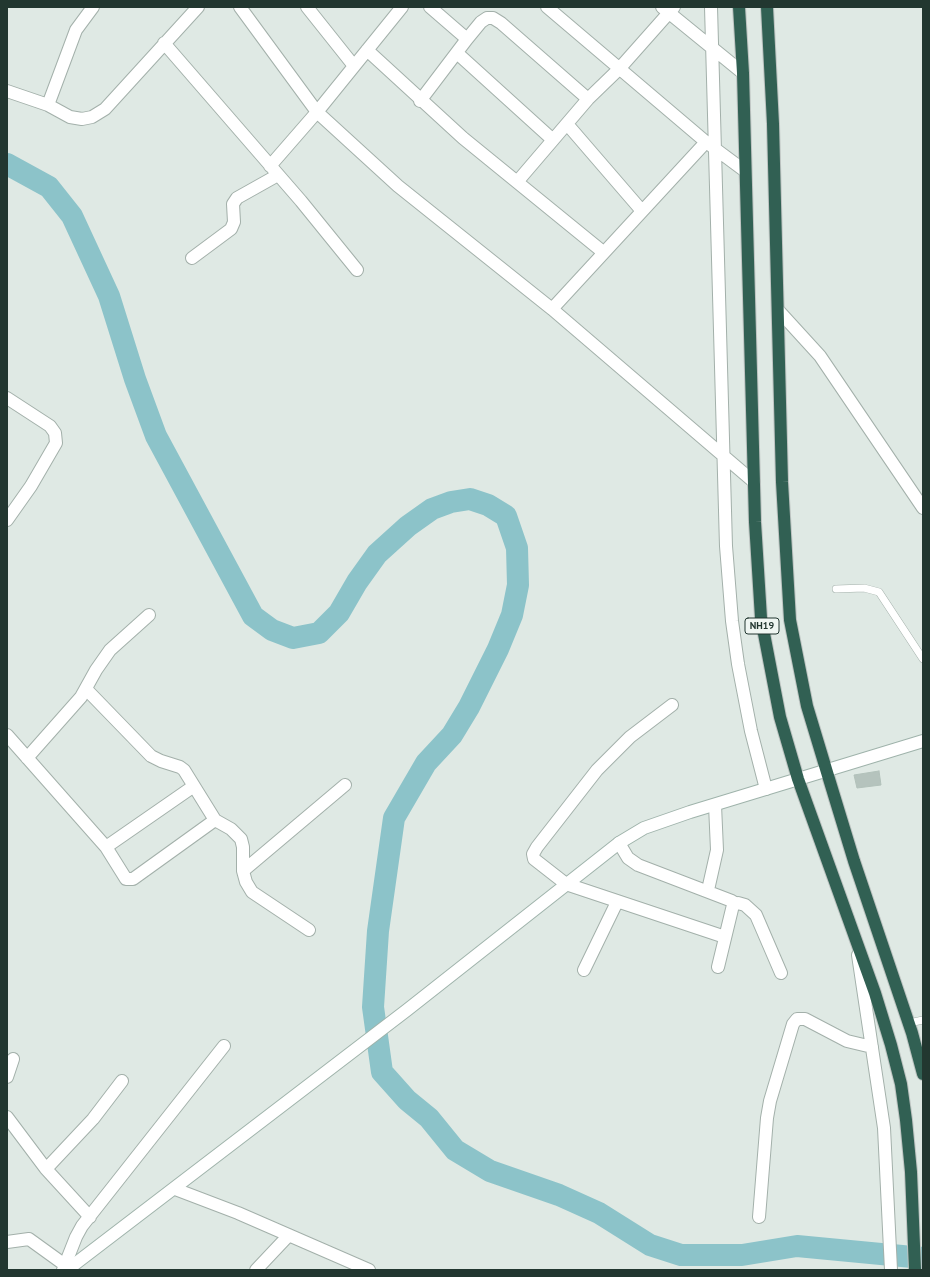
<!DOCTYPE html>
<style>
body{margin:0}
#map{position:relative;width:930px;height:1277px;overflow:hidden;background:#dfe9e4;font-family:"PT Sans",sans-serif}
canvas{display:block}
.frame{position:absolute;inset:0;border:8px solid #223730;pointer-events:none}
</style>
<div id="map">
<canvas width="930" height="1277"></canvas>
<div class="frame"></div>
</div>
<script>
const c = document.querySelector('canvas').getContext('2d');
c.lineJoin = 'round';
const shape = rows => new Path2D(rows.map(r => 'M' + r).join(''));
function trace(path, color, width, dash) { c.strokeStyle = color; c.lineWidth = width; c.lineCap = dash ? 'butt' : 'round'; c.setLineDash(dash || []); c.stroke(path); }
function fillPath(path, color) { c.fillStyle = color; c.fill(path, 'evenodd'); }
function label(font, color, halo, rows, align = 'center') {
  c.font = font + ' "PT Sans",sans-serif'; c.lineWidth = 3.5; c.setLineDash([]); c.textBaseline = 'middle'; c.strokeStyle = halo; c.fillStyle = color; for (const [text, x, y, turn = 0] of rows) {
    c.save(); c.translate(x, y); c.rotate((+turn || 0) * Math.PI / 180); c.textAlign = isNaN(turn) ? turn : align; if (halo) c.strokeText(text, 0, 0); c.fillText(text, 0, 0); c.restore();
  }
}
trace(shape([
 [7,164,49,187,72,216,109,296,135,379,156,436,253,616,272,630,293,638,319,633,339,613,357,582,377,554,408,526,432,509,451,502,470,499,488,505,506,516,517,548,518,585,512,615,498,649,469,707,452,735,426,763,394,818,378,931,373,1007,382,1072,407,1100,429,1118,455,1150,490,1171,559,1195,599,1213,650,1245,681,1255,742,1255,797,1246,923,1258]
]), '#8cc3c9', 22);
const building = shape([
 [879,771,881,785,857,788,854,775,879,771]
]);
fillPath(building, '#b5c3bd');
trace(building, '#b2c1ba', 1);
const lane = shape([
 [836,589,864,588,879,592,923,659],
 [909,1023,923,1020]
]);
const street = shape([
 [240,7,317,112,398,186,552,309,754,482],
 [307,7,354,66],
 [430,7,467,39],
 [547,7,706,142,745,171],
 [662,7,743,73],
 [711,7,726,546,732,621,738,664,751,731,766,789],
 [164,43,301,201,357,270],
 [367,50,463,138,603,252],
 [457,53,553,140],
 [7,91,48,105,70,117,82,119,92,117,105,109,198,7],
 [420,101,467,39,481,22,487,18,493,18,501,23,588,99],
 [48,105,76,30,93,7],
 [567,124,642,211],
 [270,166,317,112,402,7],
 [517,182,588,99,619,69,674,7],
 [192,258,231,229,234,222,233,204,237,198,278,175],
 [552,309,706,142],
 [778,310,820,356,923,508],
 [7,398,50,426,55,433,56,443,31,486,7,520],
 [86,689,151,756,161,761,180,767,184,770,215,820,231,829,241,839,243,847,243,871,246,882,252,892,309,930],
 [672,705,630,737,597,770,537,847,533,854,534,859,566,884,725,937],
 [7,735,106,847,126,879,133,879,215,820],
 [27,758,81,697,96,670,110,650,149,615],
 [619,843,628,858,638,865,732,901,733,905,718,967],
 [106,847,194,786],
 [243,871,345,785],
 [708,890,717,850,715,805],
 [733,905,738,903,745,905,756,915,781,973],
 [858,955,884,1128,891,1270],
 [584,970,617,902],
 [7,1077,13,1059],
 [7,1117,46,1169,90,1217],
 [46,1169,93,1119,122,1081],
 [175,1189,238,1213,369,1270],
 [759,1217,767,1118,770,1101,793,1024,797,1019,805,1019,847,1041,872,1047],
 [7,1242,29,1239,65,1265],
 [63,1270,76,1237,82,1226,224,1046],
 [256,1270,289,1235]
]);
const secondary = shape([
 [67,1270,407,1010,619,843,644,828,690,812,923,741]
]);
const highway = shape([
 [739,7,743,73,755,522,761,618,780,717,798,779,875,993,891,1045,901,1084,906,1120,911,1172,915,1270],
 [767,7,773,124,782,482,790,620,807,706,826,769,854,861,912,1033,923,1074]
]);
trace(lane, '#a3b0aa', 8);
trace(street, '#a3b0aa', 14);
trace(secondary, '#9fb3ab', 14);
trace(highway, '#bdc3c1', 14);
trace(lane, '#fff', 7);
trace(street, '#fff', 12);
trace(secondary, '#fff', 12);
trace(highway, '#316053', 12);
for (const [x, y, w] of [
 [762,626,34]
]) { const box = new Path2D(); box.roundRect(x - w / 2, y - 8, w, 16, 3); c.fillStyle = '#eff6f2'; c.fill(box); trace(box, '#223730', 1); }
label('bold 10px', '#223730', null, [
 ["NH19",762,626]
]);
</script>
